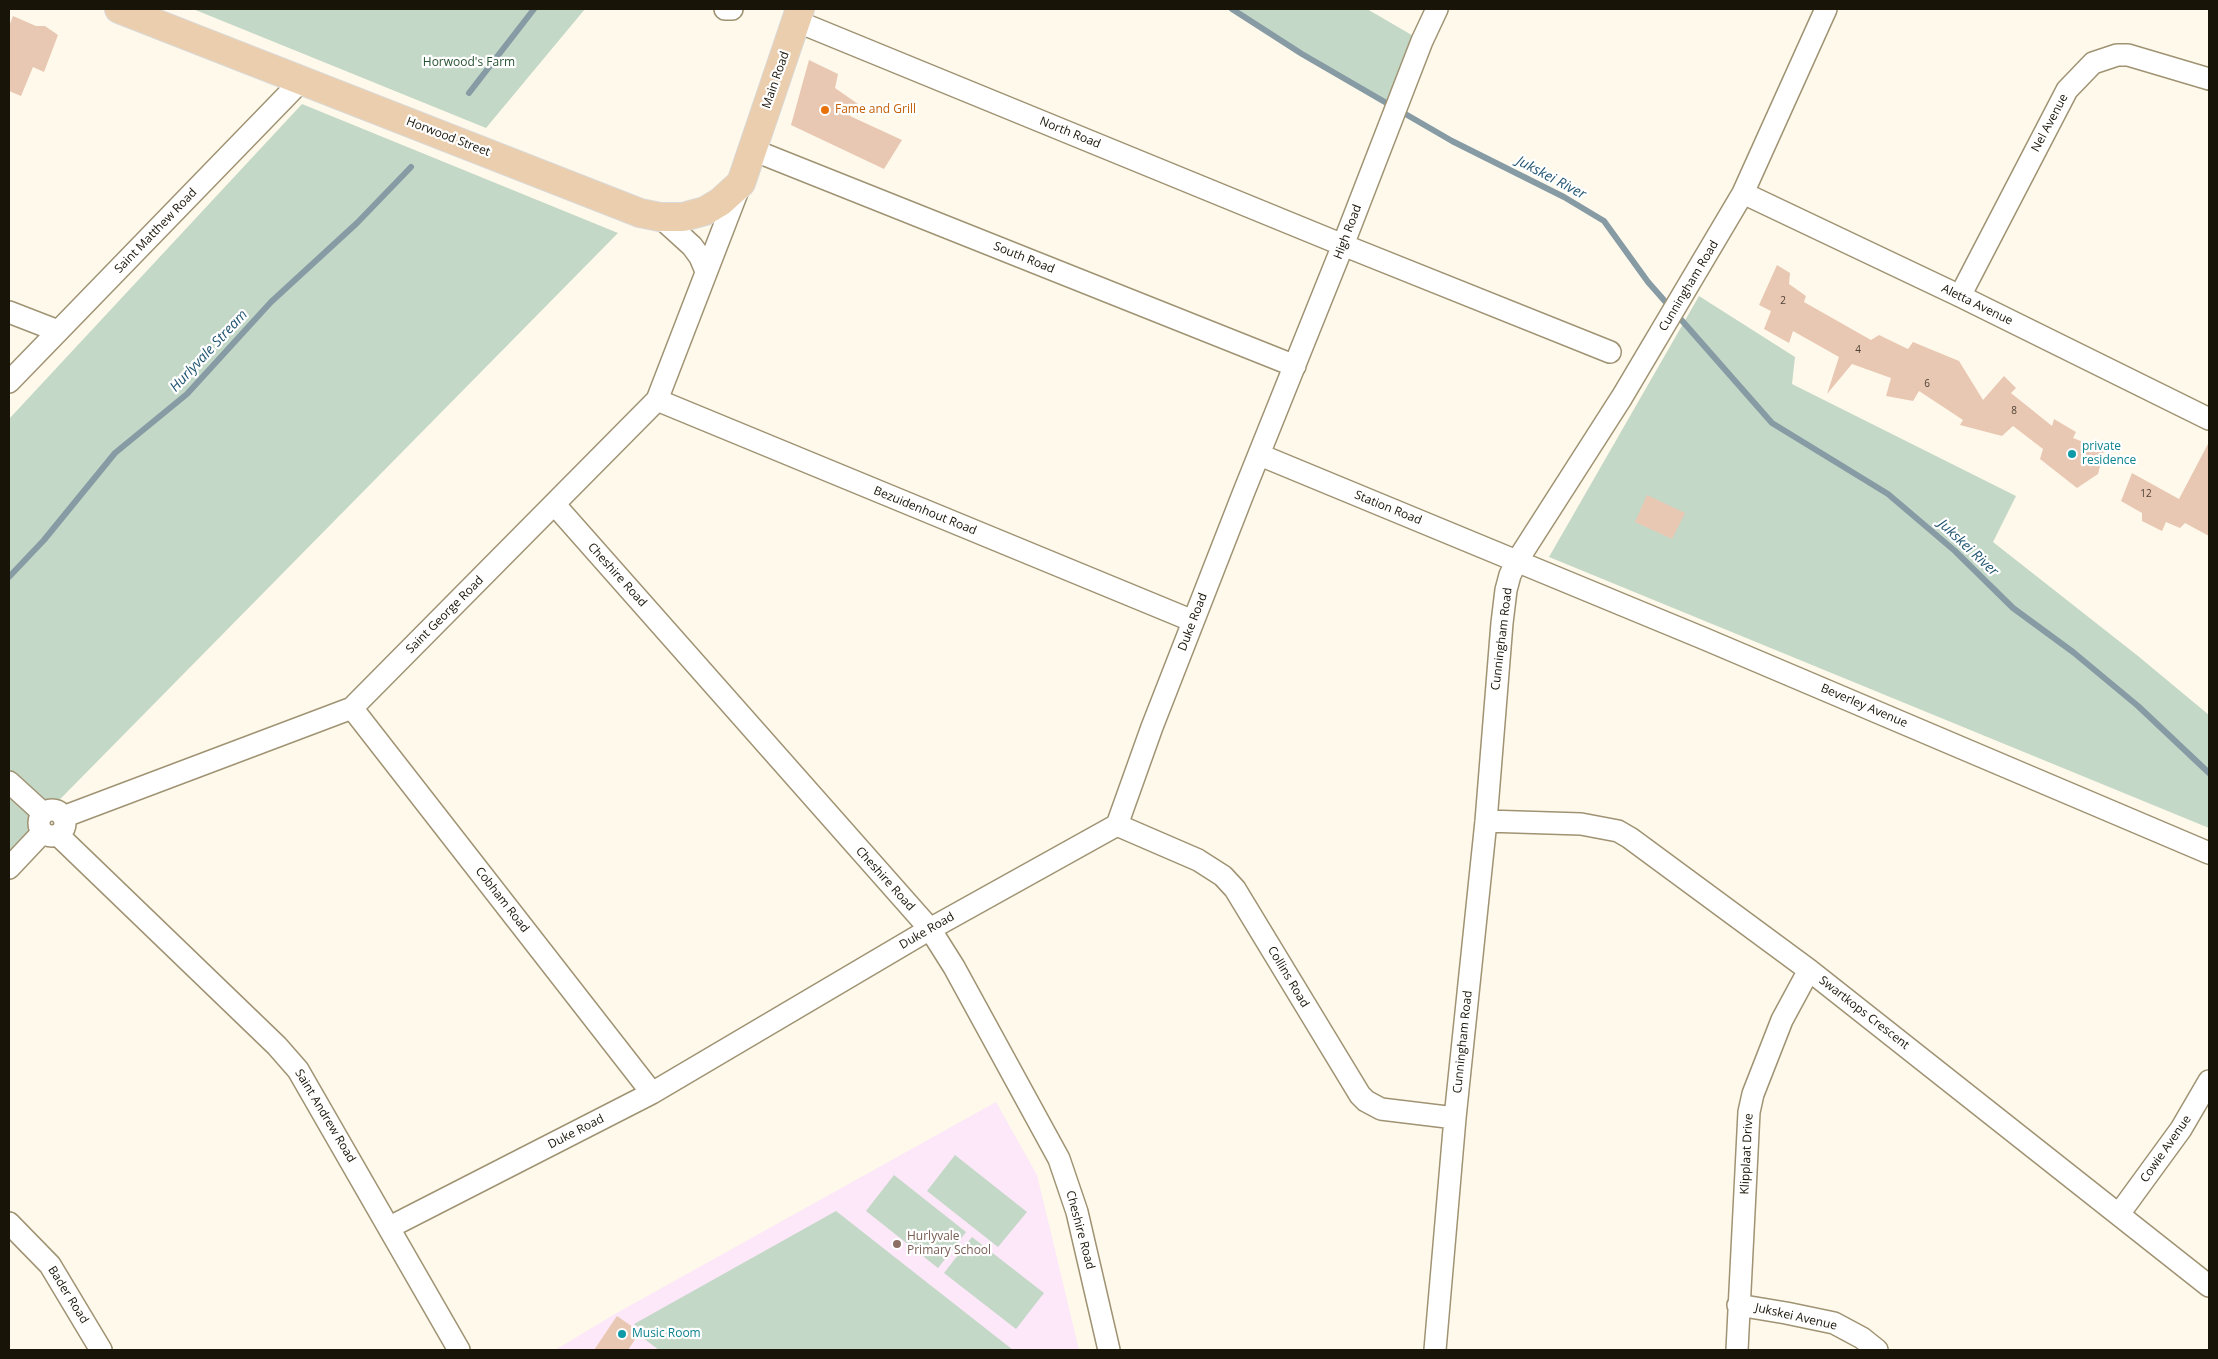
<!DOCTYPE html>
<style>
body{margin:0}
#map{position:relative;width:2218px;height:1359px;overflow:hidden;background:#fef9eb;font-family:"Open Sans",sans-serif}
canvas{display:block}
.frame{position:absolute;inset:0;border:10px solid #191408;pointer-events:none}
</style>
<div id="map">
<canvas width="2218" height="1359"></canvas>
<div class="frame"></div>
</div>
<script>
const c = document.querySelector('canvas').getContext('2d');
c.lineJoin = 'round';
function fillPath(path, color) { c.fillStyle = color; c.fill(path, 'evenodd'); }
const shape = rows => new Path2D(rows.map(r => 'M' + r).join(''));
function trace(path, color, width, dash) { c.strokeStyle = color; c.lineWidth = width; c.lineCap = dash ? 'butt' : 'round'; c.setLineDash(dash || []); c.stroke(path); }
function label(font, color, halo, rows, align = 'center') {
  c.font = font + ' "Open Sans",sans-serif'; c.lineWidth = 4.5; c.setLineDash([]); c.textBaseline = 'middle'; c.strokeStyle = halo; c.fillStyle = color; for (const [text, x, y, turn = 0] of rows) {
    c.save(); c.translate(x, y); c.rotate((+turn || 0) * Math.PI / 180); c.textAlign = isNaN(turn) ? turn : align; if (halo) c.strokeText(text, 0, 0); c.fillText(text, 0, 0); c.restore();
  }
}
fillPath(shape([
 [996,1102,1037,1175,1079,1350,555,1350,615,1314]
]), '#fce8f8');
fillPath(shape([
 [193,9,585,9,486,128],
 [1235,9,1367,9,1422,41,1395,109],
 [302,104,618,233,9,851,9,419],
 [1699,296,1795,357,1792,384,2016,496,1993,542,2138,656,2209,715,2209,828,1549,557],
 [955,1155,1027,1212,998,1247,927,1191],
 [894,1175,966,1232,938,1268,866,1211],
 [836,1211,1013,1350,659,1350,643,1338,646,1333,634,1324],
 [972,1237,1044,1293,1016,1329,944,1273]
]), '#c4d8c7');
trace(shape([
 [1232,9,1302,54,1452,141,1564,197,1604,221,1648,282,1772,423,1888,494,1955,551,2013,608,2073,652,2138,706,2209,773],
 [469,93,534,9],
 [9,577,44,540,115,453,187,394,271,302,357,223,411,167]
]), '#879ba5', 6);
fillPath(shape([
 [13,16,36,26,45,26,58,35,44,72,33,67,21,96,9,91,9,26],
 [809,60,838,74,835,88,858,104,850,116,902,140,884,169,791,125],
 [1777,265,1790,273,1789,284,1806,296,1804,302,1871,340,1879,335,1908,349,1913,342,1959,361,1983,400,2004,376,2016,388,2011,393,2052,426,2054,419,2076,432,2073,438,2104,450,2098,474,2077,488,2040,459,2043,449,2013,426,2002,436,1960,425,1963,420,1919,391,1913,401,1886,396,1891,378,1852,364,1827,394,1839,357,1793,331,1789,343,1764,329,1771,311,1759,305],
 [2209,442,2209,536,2185,523,2180,528,2166,522,2162,531,2142,521,2142,513,2121,501,2132,473,2179,499],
 [1647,495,1685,513,1672,539,1635,522],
 [617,1316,640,1332,628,1350,594,1350]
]), '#e9c8b3');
const minor = shape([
 [725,9,732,9],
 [796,21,1343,245,1610,352],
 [753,150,1295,366],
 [1743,193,1960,296,2209,419],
 [660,217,692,246,700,257,706,271],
 [1960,296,2067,90,2093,63,2117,55,2128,55,2209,79],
 [9,312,58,331],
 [9,382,302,80],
 [657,400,1193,621],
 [1260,455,1705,639,2209,853],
 [555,505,930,929,954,967,1059,1159,1077,1212,1109,1350],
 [352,708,652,1093],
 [9,782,43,813],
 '39 823a13 13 0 1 1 26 0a13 13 0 1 1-26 0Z',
 [63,817,352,708,657,400,740,185],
 [1486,821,1581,824,1618,831,1630,838,1809,970,2209,1286],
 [1117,825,1198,860,1223,876,1235,889,1360,1095,1366,1101,1381,1109,1455,1118],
 [58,835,277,1046,298,1070,459,1350],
 [9,868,42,833],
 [2119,1214,2181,1129,2209,1081],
 [9,1223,50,1265,101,1350],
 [390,1227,652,1093,930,929,1117,825,1152,727,1243,494,1343,245,1422,41,1437,9],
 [1738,1305,1786,1313,1834,1323,1862,1338,1877,1350],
 [1435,1350,1455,1118,1486,821,1502,623,1506,590,1510,575,1517,561,1622,397,1743,193,1826,9],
 [1737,1350,1749,1112,1753,1094,1782,1020,1809,970]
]);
const major = shape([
 [119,9,640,213,660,217,683,217,705,211,720,202,741,183,800,9]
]);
trace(minor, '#a09373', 24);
trace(major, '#dad9d7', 30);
trace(minor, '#fff', 21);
trace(major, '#ebcead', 28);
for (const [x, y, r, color] of [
 [825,110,5,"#e8710a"],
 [2072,454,5,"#0f9aa8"],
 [897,1244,5,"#8d6e63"],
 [622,1334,5,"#0f9aa8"]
]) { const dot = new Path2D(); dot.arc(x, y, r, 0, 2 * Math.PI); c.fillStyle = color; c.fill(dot); trace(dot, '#fff', 2); }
label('10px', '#4d4133', null, [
 ["2",1783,301],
 ["4",1858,350],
 ["6",1927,384],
 ["8",2014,411],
 ["12",2146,494]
]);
label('12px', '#285332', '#fff', [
 ["Horwood's Farm",469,63]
]);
label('12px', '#191408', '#fff', [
 ["Main Road",776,80,-71],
 ["Nel Avenue",2050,123,-62],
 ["North Road",1070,133,22],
 ["Horwood Street",448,137,21],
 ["Saint Matthew Road",156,231,-46],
 ["High Road",1348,232,-69],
 ["South Road",1024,258,22],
 ["Cunningham Road",1689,286,-59],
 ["Aletta Avenue",1977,305,26],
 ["Station Road",1388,508,22],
 ["Bezuidenhout Road",925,511,22],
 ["Cheshire Road",617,575,48],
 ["Saint George Road",445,615,-45],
 ["Duke Road",1193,622,-69],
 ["Cunningham Road",1502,639,-83],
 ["Beverley Avenue",1864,706,23],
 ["Cheshire Road",885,879,48],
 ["Cobham Road",502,900,52],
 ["Duke Road",927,931,-30],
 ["Collins Road",1288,977,59],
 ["Swartkops Crescent",1864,1013,38],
 ["Cunningham Road",1463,1042,-84],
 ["Saint Andrew Road",325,1116,59],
 ["Duke Road",576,1132,-27],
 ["Cowie Avenue",2166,1149,-55],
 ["Klipplaat Drive",1747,1154,-87],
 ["Cheshire Road",1080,1230,75],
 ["Bader Road",68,1295,58],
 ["Jukskei Avenue",1796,1317,13]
]);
label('12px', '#c56008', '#fff', [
 ["Fame and Grill",835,110]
], 'left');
label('12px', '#0d838f', '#fff', [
 ["private",2082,447],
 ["residence",2082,461],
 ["Music Room",632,1334]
], 'left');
label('12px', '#785e54', '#fff', [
 ["Hurlyvale",907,1237],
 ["Primary School",907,1251]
], 'left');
label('italic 14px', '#215572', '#fff', [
 ["Jukskei River",1551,178,28],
 ["Hurlyvale Stream",209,351,-47],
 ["Jukskei River",1968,548,43]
]);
</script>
